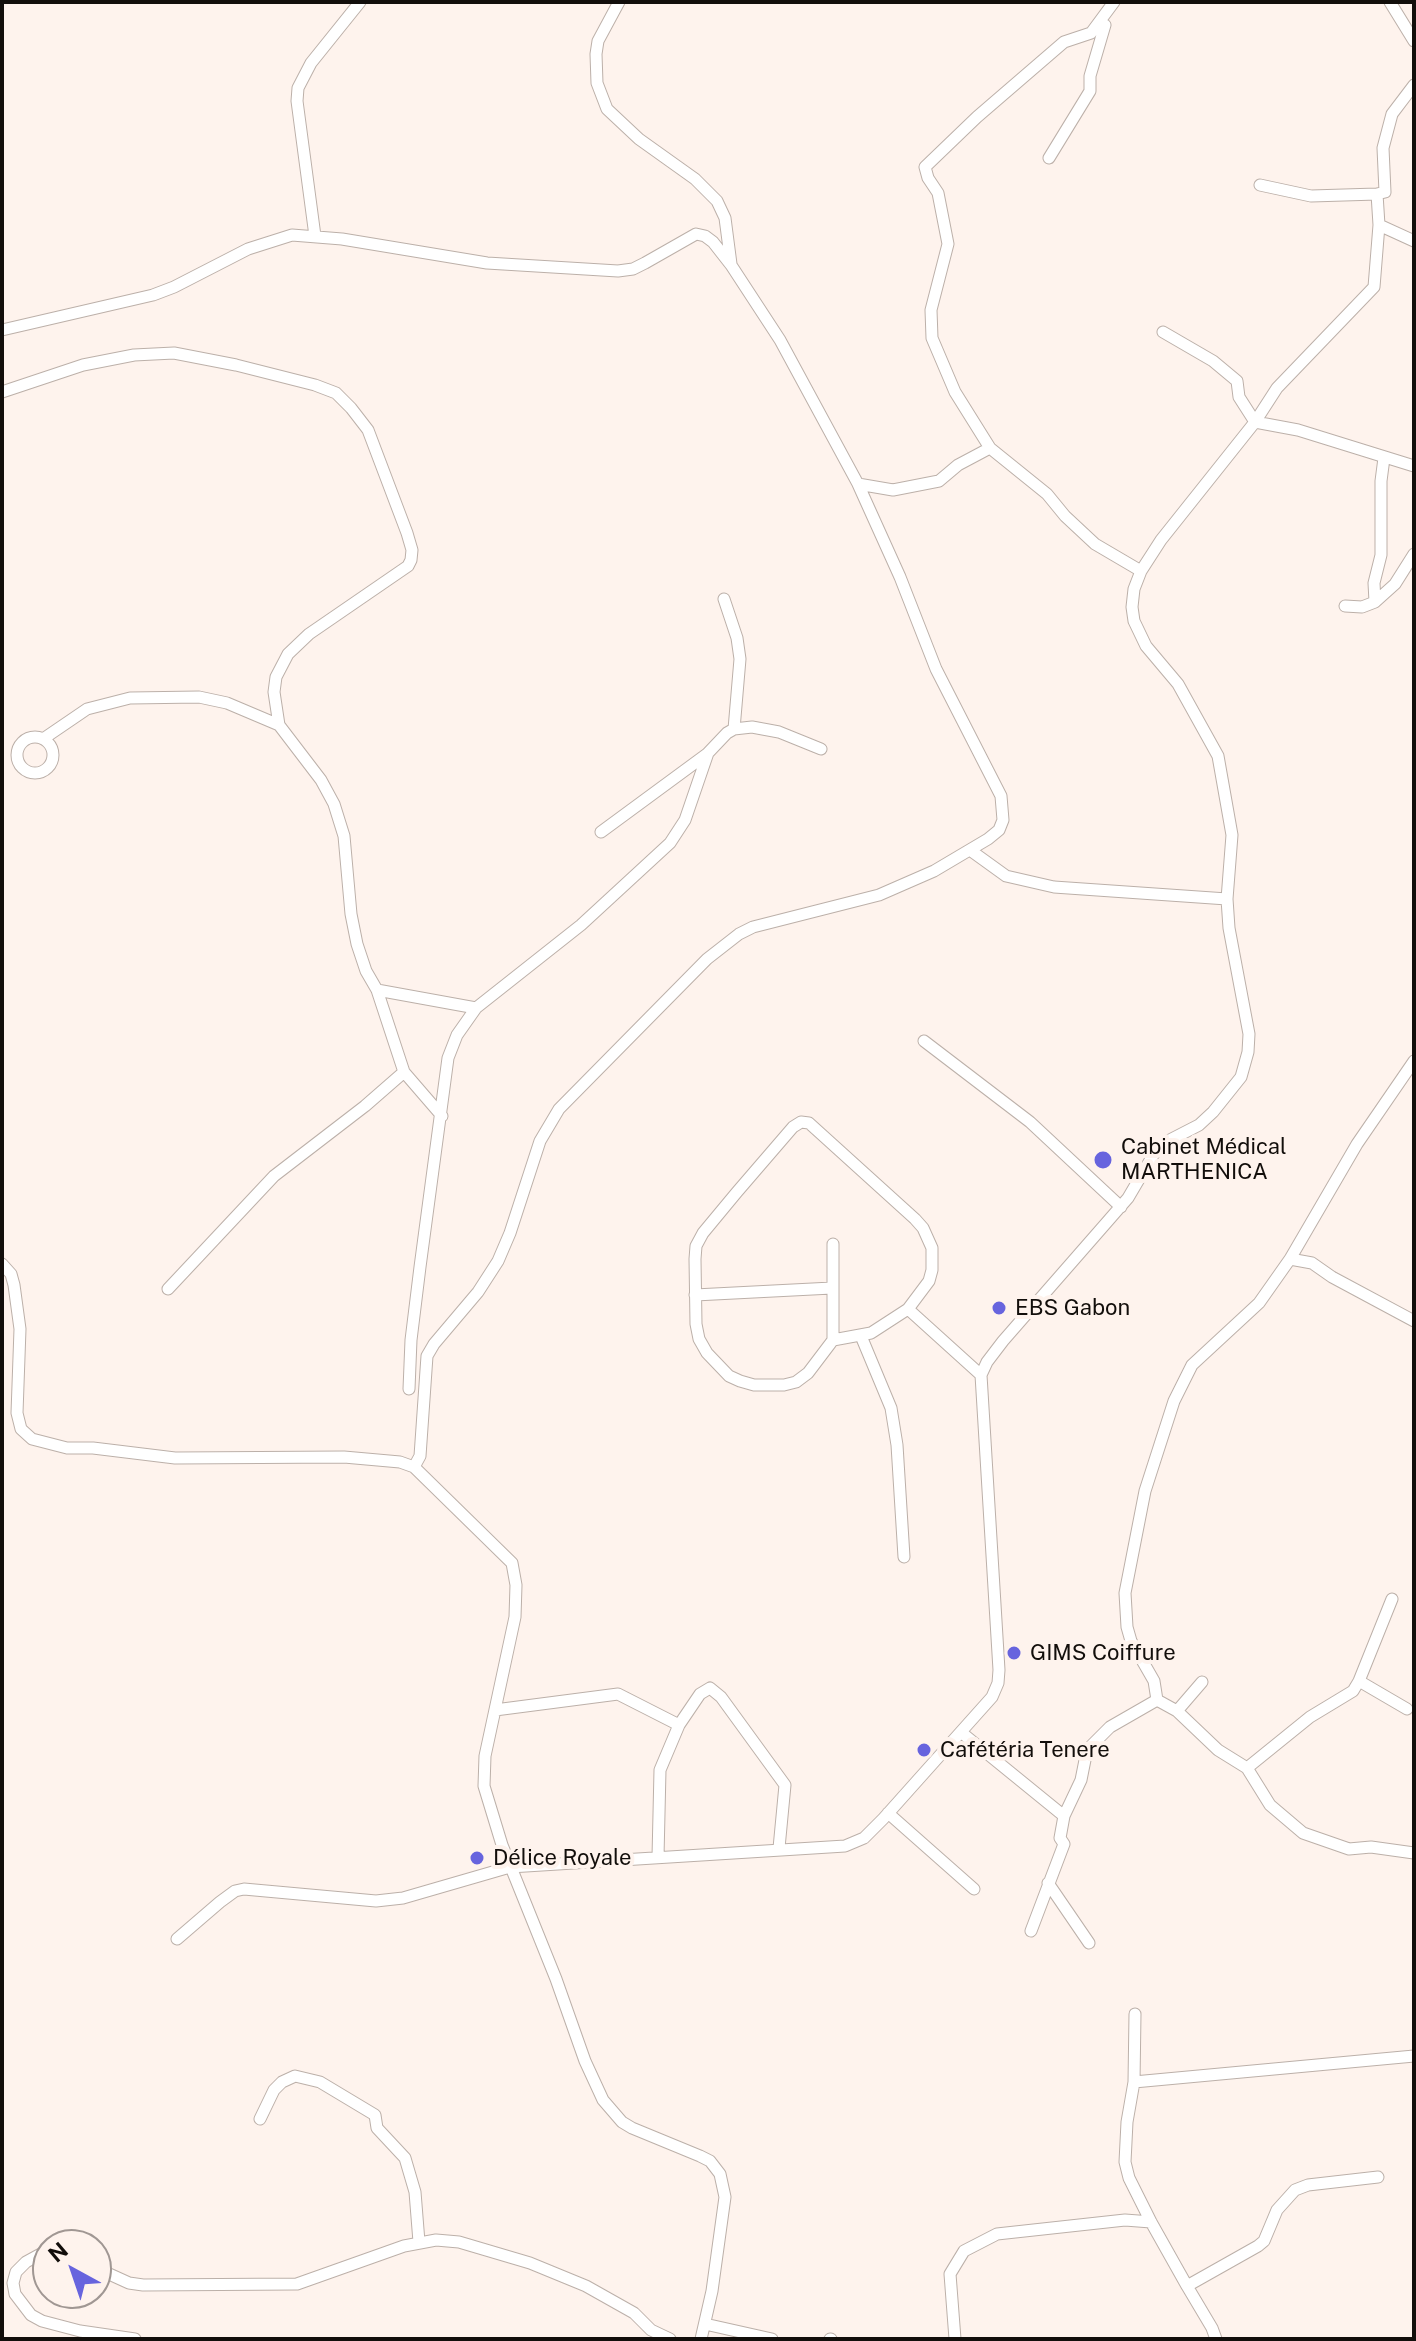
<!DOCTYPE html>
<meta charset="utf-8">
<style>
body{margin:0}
#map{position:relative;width:1416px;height:2341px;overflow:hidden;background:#fef3ed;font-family:"Public Sans",sans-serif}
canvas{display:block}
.frame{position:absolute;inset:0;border:4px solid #120e0b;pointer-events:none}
.north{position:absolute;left:32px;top:2229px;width:80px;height:80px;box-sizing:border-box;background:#fef3ed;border:2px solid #a09793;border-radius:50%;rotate:320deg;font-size:22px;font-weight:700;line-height:32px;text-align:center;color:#120e0b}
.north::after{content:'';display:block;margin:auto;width:28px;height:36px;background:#6764de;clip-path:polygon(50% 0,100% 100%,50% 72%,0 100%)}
</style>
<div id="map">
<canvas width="1416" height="2341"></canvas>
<div class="frame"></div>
<div class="north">N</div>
</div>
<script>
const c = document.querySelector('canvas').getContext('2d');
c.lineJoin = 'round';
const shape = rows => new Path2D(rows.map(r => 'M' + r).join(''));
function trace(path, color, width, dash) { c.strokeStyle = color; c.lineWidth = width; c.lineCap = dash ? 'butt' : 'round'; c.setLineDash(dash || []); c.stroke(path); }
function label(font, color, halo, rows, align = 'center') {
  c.font = font + ' "Public Sans",sans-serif'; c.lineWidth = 8; c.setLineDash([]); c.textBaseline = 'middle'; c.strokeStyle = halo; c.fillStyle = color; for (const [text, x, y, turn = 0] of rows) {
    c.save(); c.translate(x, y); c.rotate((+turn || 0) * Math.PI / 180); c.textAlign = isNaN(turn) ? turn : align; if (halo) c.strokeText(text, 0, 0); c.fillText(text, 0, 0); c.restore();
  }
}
const minor = shape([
 [619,2,598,41,596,54,597,83,607,109,639,139,695,179,717,201,725,218,731,264],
 [1114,2,1091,33,1064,42,977,117,925,167,928,178,938,193,948,244,931,310,932,338,955,392,990,448,1047,494,1065,516,1095,544,1141,571],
 [1390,2,1414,41],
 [1049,158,1090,91,1090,76,1105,25],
 [1260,185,1311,196,1377,194],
 [1379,225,1414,241],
 [315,236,297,101,298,88,311,63,360,2],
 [2,330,153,295,174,287,248,249,292,235,342,239,487,263,618,271,633,269,645,263,696,234,705,236,713,242,731,265,780,340,858,484,900,577,936,669,1001,796,1003,820,999,830,988,839,934,871,879,895,753,927,739,934,707,959,559,1109,540,1141,510,1233,498,1261,478,1292,434,1344,427,1356,420,1456,414,1467],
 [1163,332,1213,361,1237,381,1239,397,1255,422,1298,430,1414,466],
 [2,392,83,365,134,355,174,353,236,365,315,385,336,393,351,408,368,430,407,533,412,550,411,560,408,566,309,634,288,654,276,677,274,692,279,725],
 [858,484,893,490,939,481,958,465,990,448],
 [724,599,737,638,740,659,734,729],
 [1375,602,1374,583,1381,555,1381,481,1384,458],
 [1345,606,1362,607,1375,602,1395,584,1414,554],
 '17 755a18 18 0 1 1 36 0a18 18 0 1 1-36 0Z',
 [43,739,87,709,130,698,199,697,227,703,279,725,321,780,334,804,344,836,351,914,357,944,366,971,377,990,404,1072,442,1116],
 [601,832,707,754],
 [970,850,1006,876,1054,887,1227,899],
 [377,990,476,1008],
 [924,1041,1030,1122,1121,1207],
 [1290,1259,1312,1263,1332,1277,1414,1321],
 [2,1264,11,1274,14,1285,20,1329,17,1413,21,1429,32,1439,67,1448,93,1448,175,1458,344,1457,400,1462,414,1467,512,1563,516,1585,515,1617,485,1756,484,1786,502,1845,556,1979,585,2061,603,2100,622,2122,632,2128,700,2156,710,2161,720,2174,725,2197,712,2291,701,2339],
 [168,1289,274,1176,365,1106,404,1072],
 [695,1295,832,1288],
 [908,1309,981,1375],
 [861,1336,891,1408,897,1445,904,1557],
 [833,1340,871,1333,908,1309,929,1281,932,1270,932,1248,923,1228,915,1219,809,1123,801,1122,793,1127,737,1192,703,1233,696,1246,695,1259,696,1324,699,1339,707,1353,729,1376,740,1381,754,1385,784,1385,796,1382,808,1373,833,1340,833,1244],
 [409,1389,411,1340,420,1267,448,1058,457,1035,476,1008,581,925,670,843,685,820,708,753,727,733,734,729,752,727,779,732,821,749],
 [1359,1681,1407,1709],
 [1157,1700,1177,1711,1218,1750,1247,1768,1270,1805,1303,1833,1349,1849,1371,1847,1414,1853],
 [495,1710,618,1694,679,1725],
 [1177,1711,1202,1682],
 [962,1733,1064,1816],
 [1247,1768,1310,1717,1353,1691,1359,1681,1392,1599],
 [888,1813,974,1889],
 [658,1857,660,1770,679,1725,700,1694,710,1688,721,1697,785,1785,779,1848],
 [1048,1883,1089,1943],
 [1031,1931,1064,1844,1060,1838,1064,1816,1081,1780,1087,1750,1110,1727,1157,1700,1154,1681,1131,1641,1127,1627,1125,1593,1145,1491,1174,1401,1192,1365,1259,1303,1290,1259,1357,1144,1414,1061],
 [177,1939,220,1902,235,1891,244,1889,376,1901,403,1898,510,1867,845,1846,864,1838,883,1819,992,1697,998,1683,999,1670,981,1375,987,1362,1003,1341,1128,1198,1155,1152,1164,1143,1199,1125,1213,1112,1241,1077,1248,1052,1249,1034,1229,928,1227,899,1232,835,1218,756,1178,684,1146,646,1134,621,1132,607,1134,589,1141,571,1161,540,1255,422,1277,388,1374,287,1379,225,1377,194,1385,192,1383,148,1392,114,1414,85],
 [1135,2014,1134,2082,1127,2122,1125,2162,1129,2178,1151,2222,1187,2286],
 [1134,2082,1414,2056],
 [260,2119,274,2090,282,2082,295,2076,320,2082,375,2115,377,2128,405,2158,415,2192,419,2242],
 [48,2250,26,2262,16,2272,13,2283,15,2294,31,2315,42,2321,80,2331,135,2339],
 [96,2268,129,2283,143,2285,297,2284,404,2246,436,2240,459,2242,530,2263,586,2286,634,2313,651,2330,670,2339],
 [705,2324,772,2339],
 [830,2339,831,2339],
 [955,2339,950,2274,964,2251,997,2234,1125,2220,1151,2222],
 [1216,2339,1212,2328,1187,2286,1258,2246,1264,2241,1277,2210,1295,2190,1308,2185,1378,2177]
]);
trace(minor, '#bcb0a9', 13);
trace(minor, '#fff', 11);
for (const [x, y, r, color] of [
 [1103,1160,10,"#6764de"],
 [999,1308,8,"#6764de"],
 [1014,1653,8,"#6764de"],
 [924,1750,8,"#6764de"],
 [477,1858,8,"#6764de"]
]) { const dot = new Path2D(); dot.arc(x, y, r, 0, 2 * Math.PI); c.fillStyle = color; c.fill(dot); trace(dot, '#fef3ed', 3); }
label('22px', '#120e0b', '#fef3ed', [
 ["Cabinet Médical",1121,1147],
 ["MARTHENICA",1121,1172],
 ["EBS Gabon",1015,1308],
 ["GIMS Coiffure",1030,1653],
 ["Cafétéria Tenere",940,1750],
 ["Délice Royale",493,1858]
], 'left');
</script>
